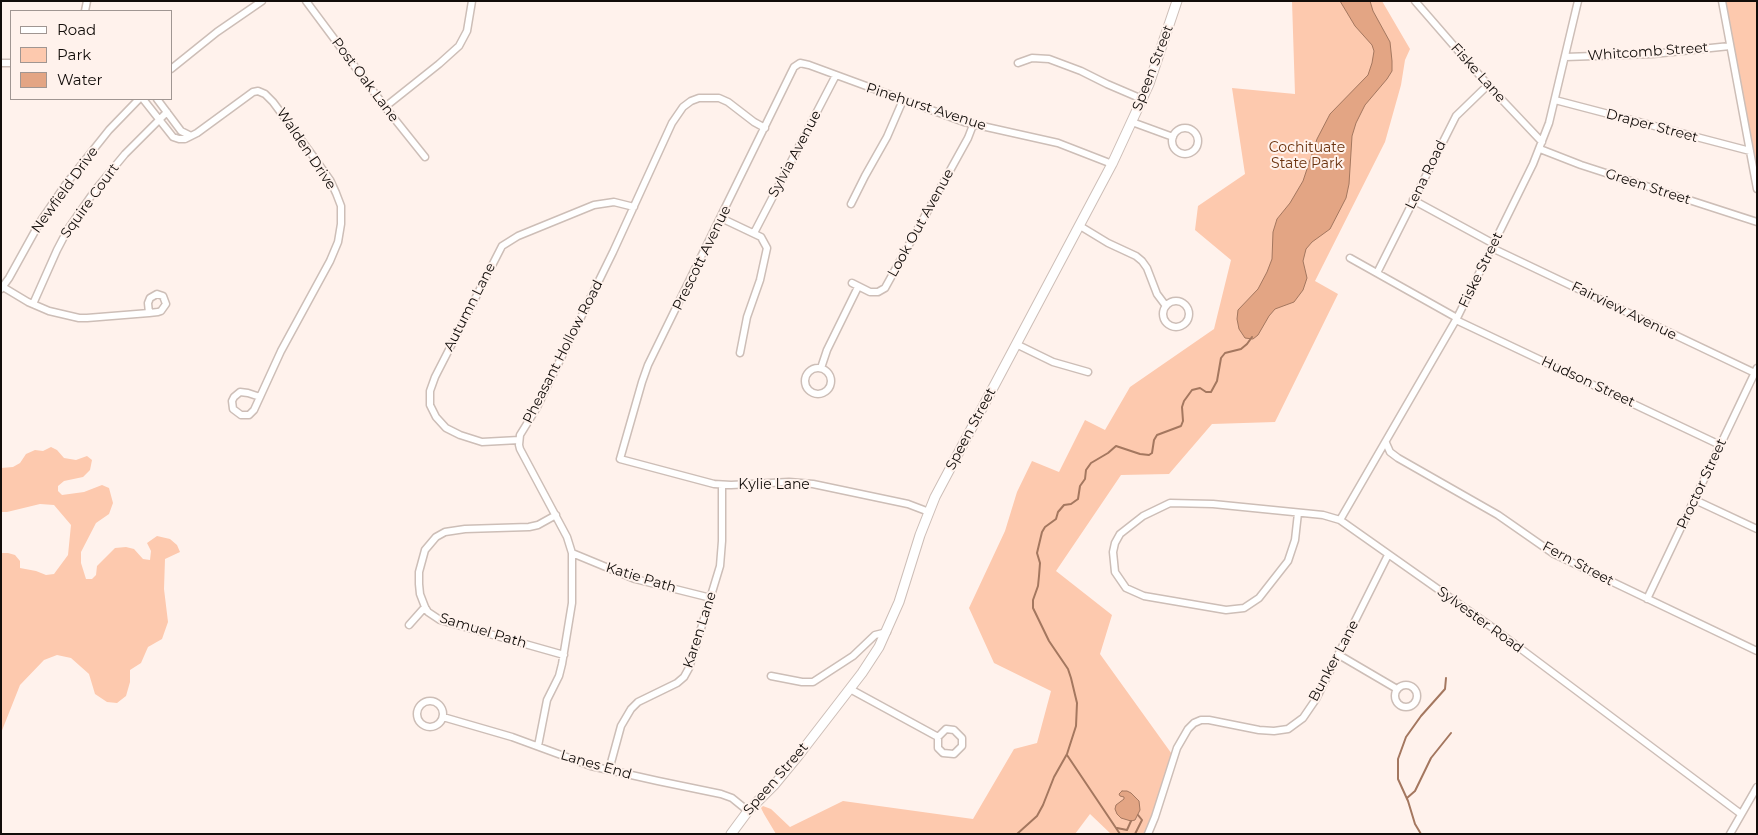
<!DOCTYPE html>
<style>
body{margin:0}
#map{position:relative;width:1758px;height:835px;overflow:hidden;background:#fff2ec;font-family:Montserrat,sans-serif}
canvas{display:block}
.frame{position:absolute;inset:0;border:2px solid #120d0a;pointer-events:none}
.legend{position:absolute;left:10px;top:10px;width:162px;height:90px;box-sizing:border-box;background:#fff2ec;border:1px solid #a09692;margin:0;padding:6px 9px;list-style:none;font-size:15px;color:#120d0a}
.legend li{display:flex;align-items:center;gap:10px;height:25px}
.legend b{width:25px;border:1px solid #a09692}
</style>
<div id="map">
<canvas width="1758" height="835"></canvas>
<div class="frame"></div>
<ul class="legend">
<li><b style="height:6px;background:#fff"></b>Road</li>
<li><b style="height:14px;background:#fdc9ae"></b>Park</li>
<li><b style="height:14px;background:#e3a584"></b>Water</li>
</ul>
</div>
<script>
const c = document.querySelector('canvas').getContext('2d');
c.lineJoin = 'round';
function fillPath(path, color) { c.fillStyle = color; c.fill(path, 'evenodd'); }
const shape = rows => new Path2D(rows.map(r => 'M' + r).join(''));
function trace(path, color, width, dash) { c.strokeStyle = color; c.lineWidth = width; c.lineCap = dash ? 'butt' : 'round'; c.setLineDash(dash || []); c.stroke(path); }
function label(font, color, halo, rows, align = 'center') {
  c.font = font + ' Montserrat,sans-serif'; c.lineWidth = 4; c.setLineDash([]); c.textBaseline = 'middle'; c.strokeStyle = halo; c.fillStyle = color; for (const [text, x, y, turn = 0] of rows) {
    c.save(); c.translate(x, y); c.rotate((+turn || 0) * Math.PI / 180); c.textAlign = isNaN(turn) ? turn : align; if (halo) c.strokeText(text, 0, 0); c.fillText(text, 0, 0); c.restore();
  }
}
fillPath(shape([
 [1292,1,1382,1,1410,49,1405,60,1401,85,1385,142,1315,281,1338,294,1275,422,1212,424,1169,474,1121,475,1056,571,1112,615,1100,654,1174,757,1148,834,1111,834,1090,814,1075,834,776,834,764,814,761,808,763,806,771,809,790,827,843,801,973,819,1014,749,1037,743,1051,691,994,663,969,608,1005,531,1017,492,1032,461,1059,472,1085,420,1105,430,1130,387,1214,329,1231,260,1195,230,1198,206,1245,174,1232,88,1295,94],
 [1722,1,1757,1,1757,189],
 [51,447,57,450,64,458,76,460,87,456,92,460,90,470,83,477,64,481,58,486,58,491,62,495,84,492,102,485,109,488,113,503,109,514,96,523,81,552,81,563,86,579,92,579,96,575,97,566,115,548,126,547,134,549,143,559,150,560,151,551,147,543,157,536,170,539,177,545,180,552,165,559,164,589,168,622,162,639,148,647,141,663,130,670,130,682,126,696,117,703,107,702,95,694,89,674,71,658,57,655,44,660,20,685,1,733,1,553,8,553,15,555,20,561,20,568,36,571,46,575,54,574,68,555,71,525,54,505,40,504,7,512,1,512,1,468,13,467,20,463,26,454,35,450,43,451]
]), '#fdc9ae');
const water = shape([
 [1340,1,1370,1,1373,11,1390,42,1392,61,1392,71,1387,79,1365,105,1356,123,1352,136,1349,184,1346,198,1330,229,1312,242,1306,249,1303,261,1307,278,1303,290,1294,302,1275,309,1269,316,1258,335,1253,339,1245,338,1239,329,1237,319,1238,310,1258,289,1267,272,1272,259,1273,232,1277,219,1290,203,1303,181,1317,139,1330,114,1368,75,1372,63,1374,51,1372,45,1355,26,1340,1],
 [1122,791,1127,791,1131,793,1139,801,1140,810,1135,820,1131,821,1121,818,1117,814,1115,809,1116,805,1124,799,1124,797,1120,796,1119,794,1122,791]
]);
fillPath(water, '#e3a584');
trace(water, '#a4775f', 1);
trace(shape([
 [1067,755,1120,834],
 [1407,798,1415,791,1431,758,1451,733],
 [1117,828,1127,830,1131,821],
 [1017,834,1037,816,1043,805,1054,777,1067,754,1076,726,1077,703,1071,678,1068,669,1049,641,1033,608,1033,600,1038,586,1039,576,1040,563,1037,553,1042,532,1045,527,1056,519,1058,512,1064,505,1071,504,1078,499,1080,486,1085,479,1086,470,1091,463,1108,453,1116,446,1140,454,1149,455,1152,453,1154,440,1157,435,1181,426,1183,421,1182,407,1184,401,1192,390,1200,388,1206,392,1211,392,1217,381,1221,358,1225,353,1241,349,1247,344,1252,337],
 [1135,834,1142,820,1138,815],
 [1421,834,1415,824,1408,801,1398,779,1398,759,1406,737,1421,716,1445,689,1446,678]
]), '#a4775f', 2);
const street = shape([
 [306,1,385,107,425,157],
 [1415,1,1488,85,1542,142],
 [1722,1,1757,189],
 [85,11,87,1],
 [1565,57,1653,54,1730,46],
 [1,63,11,63],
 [1018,63,1032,58,1049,59,1081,71,1107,84,1142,99],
 [171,69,217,32,262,1],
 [143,99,173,137,179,139,185,139,197,133,253,92,258,91,265,94,273,102,313,156,330,180,336,193,341,206,341,224,338,242,330,261,281,351,254,410,249,415,241,415,233,409,232,401,234,397,240,392,248,393,260,397],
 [157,99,181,131,191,136],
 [1555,100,1750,151],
 [385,107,439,64,459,46,467,31,472,1],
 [1132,122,1173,137],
 '1172 141a13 13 0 1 1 26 0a13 13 0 1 1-26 0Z',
 [1540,149,1581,165,1757,222],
 [1413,200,1494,244],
 [851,204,865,176,887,137,903,100],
 [721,218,761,237,767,248,760,280,747,317,740,353],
 [1080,226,1108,243,1136,256,1142,261,1147,268,1157,294,1166,306],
 [754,233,836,75],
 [1492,248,1757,374],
 [1350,258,1457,318],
 [1377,273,1456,116,1488,85],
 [852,283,870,292,878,292,885,288,968,138,973,125],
 [3,287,28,302,49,311,79,318,87,318,149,313,158,312,161,311,166,304,163,296,157,294,150,298,148,303,149,313],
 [1,289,9,278,40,222,66,184,109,130,139,99],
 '1163 314a13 13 0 1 1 26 0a13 13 0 1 1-26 0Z',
 [33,304,57,250,68,229,96,189,125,154,167,112],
 [1456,320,1720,445],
 [1016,344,1053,362,1088,372],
 [821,368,827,350,858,287],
 '805 381a13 13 0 1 1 26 0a13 13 0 1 1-26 0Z',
 [519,440,482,442,460,435,446,428,436,417,430,405,430,391,435,377,502,246,518,236,594,205,614,202,634,207],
 [1386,443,1390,452,1398,458,1498,515,1554,554,1757,651],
 [1695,500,1757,529],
 [929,512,908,504,813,484,789,482,731,485,714,484,620,459,642,382,648,365,791,73,794,67,800,63,809,65,964,122,1058,143,1112,164],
 [1298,513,1295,540,1288,561,1259,598,1244,608,1226,610,1144,596,1126,588,1115,572,1113,552,1115,543,1120,534,1143,516,1170,503,1213,504,1323,515,1340,520,1493,628,1741,814],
 [556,515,538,525,529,527,465,529,445,532,436,537,425,550,419,572,419,584,420,594,425,607,428,612,440,620,564,655],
 [1340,520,1457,318,1533,164,1549,123,1578,1],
 [572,553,635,579,711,598],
 [1647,599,1757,368],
 [409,625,425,607],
 [1339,655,1397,689],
 [771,676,802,682,813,682,853,656,875,635,887,632],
 '1395 696a11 11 0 1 1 22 0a11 11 0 1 1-22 0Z',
 [850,689,938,737,938,748,943,753,954,754,962,746,962,738,954,730,946,729,938,737],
 '417 714a13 13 0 1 1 26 0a13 13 0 1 1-26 0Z',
 [443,717,512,737,591,766,658,781,721,794,732,798,748,811],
 [538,746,547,700,559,676,562,664,572,603,572,553,567,537,520,449,519,445,520,435,536,409,613,252,672,123,683,107,691,101,699,98,719,98,728,102,754,122,765,128],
 [609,770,621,726,631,709,638,702,677,683,684,677,689,668,720,566,722,541,722,485],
 [1148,834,1155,817,1177,748,1188,729,1194,723,1201,720,1209,720,1259,730,1274,731,1288,729,1303,718,1316,699,1388,555],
 [1730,834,1757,787]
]);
const secondary = shape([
 [731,834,748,811,775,784,798,756,862,673,879,647,899,602,920,535,935,497,1112,164,1149,84,1177,1]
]);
trace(street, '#cdbeb7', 9);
trace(secondary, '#cdbeb7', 11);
trace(street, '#fff', 6);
trace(secondary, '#fff', 9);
label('14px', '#120d0a', '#fff2ec', [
 ["Whitcomb Street",1648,52,-4],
 ["Speen Street",1153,68,-69],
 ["Fiske Lane",1478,73,48],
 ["Post Oak Lane",365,80,53],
 ["Pinehurst Avenue",926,107,18],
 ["Draper Street",1652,126,15],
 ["Walden Drive",306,149,56],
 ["Sylvia Avenue",795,154,-62],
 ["Lena Road",1426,175,-64],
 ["Green Street",1648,187,18],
 ["Newfield Drive",65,190,-54],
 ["Squire Court",90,201,-54],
 ["Look Out Avenue",921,223,-61],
 ["Prescott Avenue",702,258,-64],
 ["Fiske Street",1481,270,-64],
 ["Autumn Lane",470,307,-63],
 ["Fairview Avenue",1624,311,26],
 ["Pheasant Hollow Road",563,352,-63],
 ["Hudson Street",1588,382,25],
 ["Speen Street",971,429,-62],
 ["Proctor Street",1702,484,-65],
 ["Kylie Lane",774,485],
 ["Fern Street",1578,564,28],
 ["Katie Path",641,578,17],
 ["Sylvester Road",1480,620,36],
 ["Karen Lane",700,630,-72],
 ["Samuel Path",483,631,17],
 ["Bunker Lane",1334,661,-62],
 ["Lanes End",596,765,16],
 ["Speen Street",776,779,-49]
]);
label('14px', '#6b330f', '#fff2ec', [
 ["Cochituate",1307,148],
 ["State Park",1307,164]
]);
</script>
